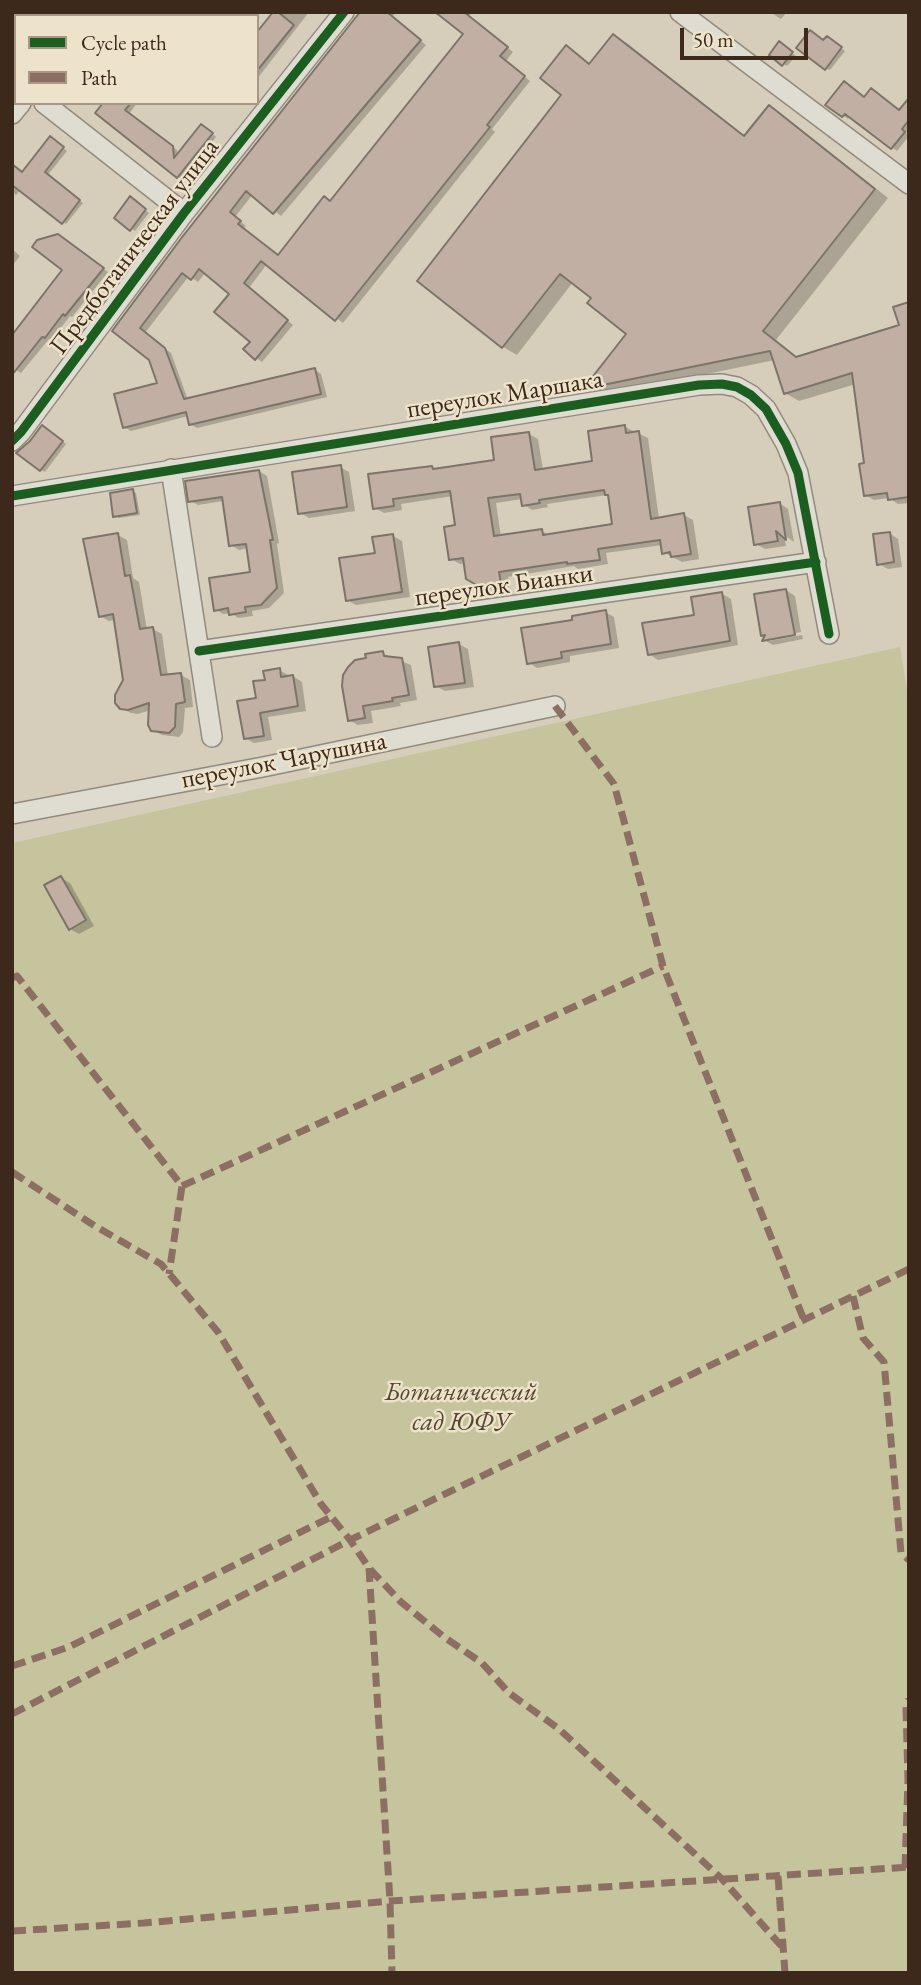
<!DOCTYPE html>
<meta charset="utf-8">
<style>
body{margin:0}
#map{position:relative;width:921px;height:1985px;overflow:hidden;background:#d6ceba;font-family:"EB Garamond",serif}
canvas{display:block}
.frame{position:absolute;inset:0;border:14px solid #3d281c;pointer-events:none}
.legend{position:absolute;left:14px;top:14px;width:245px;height:91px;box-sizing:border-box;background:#ece3ca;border:2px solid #a69884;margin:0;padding:9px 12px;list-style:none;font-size:21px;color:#3d281c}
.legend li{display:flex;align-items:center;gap:14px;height:35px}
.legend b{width:35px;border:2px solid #a69884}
.scale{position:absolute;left:680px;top:28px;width:128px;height:32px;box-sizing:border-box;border:4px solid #3d281c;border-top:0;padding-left:9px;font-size:21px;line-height:24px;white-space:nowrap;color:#3d281c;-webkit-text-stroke:5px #ece3ca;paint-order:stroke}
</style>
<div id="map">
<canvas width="921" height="1985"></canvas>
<div class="frame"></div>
<ul class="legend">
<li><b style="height:9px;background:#1b5e20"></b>Cycle path</li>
<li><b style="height:9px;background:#8d6e63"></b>Path</li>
</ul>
<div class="scale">50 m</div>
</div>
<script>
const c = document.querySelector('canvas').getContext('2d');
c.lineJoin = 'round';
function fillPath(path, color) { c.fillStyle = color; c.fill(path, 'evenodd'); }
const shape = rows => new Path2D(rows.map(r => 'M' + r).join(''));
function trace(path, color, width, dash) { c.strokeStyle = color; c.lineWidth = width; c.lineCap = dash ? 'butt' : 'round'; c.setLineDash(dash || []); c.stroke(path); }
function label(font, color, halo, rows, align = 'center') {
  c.font = font + ' "EB Garamond",serif'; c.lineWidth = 5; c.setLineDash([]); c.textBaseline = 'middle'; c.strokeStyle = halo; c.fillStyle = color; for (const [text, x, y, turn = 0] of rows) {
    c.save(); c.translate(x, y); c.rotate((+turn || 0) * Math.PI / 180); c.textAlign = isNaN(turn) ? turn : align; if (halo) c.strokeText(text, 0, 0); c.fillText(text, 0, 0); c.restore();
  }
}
fillPath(shape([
 [900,647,909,703,909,1973,12,1973,12,843]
]), '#c6c49d');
fillPath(shape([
 [12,12,17,16,16,16,16,50,12,48],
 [111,12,140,12,145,16,111,16,109,14],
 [280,12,309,12,257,79,257,35],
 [362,12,396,12,392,17,426,45,281,216,253,194,235,217,246,226,244,228,279,256,331,202,465,34,438,12,472,12,469,16,513,52,506,61,530,81,492,129,495,132,343,323,267,264,249,288,293,325,262,362,256,358,252,341,232,294,206,272,198,282,189,276,145,333,171,353,188,400,315,370,321,374,327,397,197,428,190,424,188,416,131,431,124,427,160,384,150,359,114,330],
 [770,12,787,12,781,19],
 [614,36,628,44,746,137,769,107,783,115,888,198,776,340,798,358,901,326,909,304,909,503,898,504,889,498,874,500,865,495,866,465,856,384,799,401,785,393,775,360,599,396,586,389,629,334,593,298,573,282,517,355,503,347,564,95,566,47,591,64],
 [831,40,845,51,830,70,826,68,824,42],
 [783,46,796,56,787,66,783,64],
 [865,98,909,113,909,129,906,133,909,136,897,151,850,116,848,119,828,104],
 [105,103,137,103,129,114,177,150,178,156,207,129,216,137,182,179,177,176],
 [55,141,67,151,47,176,83,203,66,224,20,190,16,195,13,192,12,166,23,174],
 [135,201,149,213,135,231,116,218],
 [64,239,108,272,72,317,70,316,51,340,49,339,21,373,16,370,65,270],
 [12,249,20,256,12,266],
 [625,427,648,438,659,519,684,515,693,520,699,559,682,562,663,552,662,545,606,553,608,564,578,569,574,566,508,577,509,587,488,590,467,578,465,563,460,564,451,559,457,527,453,496,401,504,402,510,384,513,375,508,432,467,437,470,496,461,529,434,538,439,543,470,594,463],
 [607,495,610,496,614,526,550,535,541,531,501,537,496,503,522,499,523,504,532,510,548,507,547,504],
 [46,429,66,444,45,472,41,470],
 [340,467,349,472,355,511,309,518,300,513],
 [259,471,267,476,279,543,277,544,284,593,269,608,252,611,253,616,238,618,231,613,223,614,215,609,252,574,248,548,239,550,231,545,224,501,198,505,190,501],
 [132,491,136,493,140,515,119,518,115,516],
 [779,503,788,509,794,542,784,535,786,546,765,549,756,544],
 [889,533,898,539,902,567,888,569,879,564],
 [118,535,127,540,133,578,139,582,147,630,153,629,162,634,168,676,181,675,190,680,193,707,185,708,183,732,179,737,162,735,153,730,151,710,138,714,131,713,121,708,125,680,115,620,109,621,100,616],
 [393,536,402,541,410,597,356,605,347,600,377,554],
 [786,590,795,596,801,632,769,638,769,641,802,635,803,639,773,645,764,640,766,637,763,635],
 [722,594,731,599,738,645,658,660,649,654],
 [605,612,614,617,619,648,570,656,570,662,537,668,528,662],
 [459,644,468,649,474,687,445,691,436,686],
 [382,653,411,665,417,700,400,703,401,706,371,711,373,723,358,725,349,720,368,659],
 [279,670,288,675,289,677,293,676,302,682,306,711,268,717,272,740,254,743,245,738,258,699],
 [61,878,70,883,94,926,79,934,70,929]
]), '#0003');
const building = shape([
 [273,12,278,12,294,25,257,71,257,32,273,12],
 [360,12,387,12,421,40,273,214,246,191,230,212,241,221,238,224,278,255,324,196,330,201,463,34,435,12,464,12,508,47,500,56,525,76,487,125,490,127,335,321,261,261,244,283,288,320,255,360,243,349,250,342,214,312,229,294,199,269,191,280,182,273,140,328,165,348,184,399,315,368,321,394,189,425,186,412,123,428,114,394,157,383,149,360,112,331,183,236,360,12],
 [810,30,823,40,827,36,842,47,825,70,796,48,810,30],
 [613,34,744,136,769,105,875,189,763,331,796,357,899,325,893,307,909,302,909,497,888,500,887,493,864,496,859,464,864,463,852,373,784,394,770,351,583,389,626,334,587,303,591,298,560,274,502,348,417,281,561,95,540,78,566,45,589,64,613,34],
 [779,41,793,52,782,66,769,55,779,41],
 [844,81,864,97,871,88,899,110,909,98,909,120,902,129,905,132,891,149,845,114,842,117,825,105,844,81],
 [103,103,131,103,125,110,173,146,174,158,201,124,213,133,177,178,95,113,103,103],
 [50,136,64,147,45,172,80,200,62,224,12,185,12,164,22,172,50,136],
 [130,196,146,209,130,231,114,218,130,196],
 [58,234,104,268,65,316,63,314,45,338,42,337,12,375,12,335,62,270,32,247,37,240,58,234],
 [42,425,63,441,40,471,16,453,30,441,42,425],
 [625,425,626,433,639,431,651,519,684,513,691,554,671,557,670,552,662,554,660,540,598,549,600,560,567,564,567,562,499,572,501,583,478,586,466,579,463,558,449,560,444,527,455,525,450,491,393,499,394,506,373,509,368,474,432,466,433,469,494,460,491,437,529,432,535,470,592,461,588,431,625,425],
 [604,490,605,495,608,495,612,524,543,535,542,529,494,536,488,498,520,494,522,506,540,503,539,500,604,490],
 [341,465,347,507,298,514,292,472,341,465],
 [259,470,273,540,270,540,277,588,261,605,245,607,246,612,229,615,228,608,214,611,209,578,250,572,246,544,229,546,222,497,188,502,185,481,259,470],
 [133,489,137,513,113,517,110,493,133,489],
 [780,502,786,540,776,531,778,541,754,545,748,507,780,502],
 [890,532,894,562,877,565,873,534,890,532],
 [118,533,125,576,130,575,140,629,153,627,161,675,181,673,185,702,176,704,175,727,169,733,151,731,148,725,149,703,128,710,120,709,115,703,115,695,123,680,113,614,99,617,83,539,118,533],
 [393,534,402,592,346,601,339,558,375,553,372,537,393,534],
 [786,589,795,635,762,641,765,635,761,636,754,594,786,589],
 [722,592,730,641,648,655,642,623,694,615,691,597,722,592],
 [606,610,611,644,561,652,562,658,527,664,521,628,572,620,572,616,606,610],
 [459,642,465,683,434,687,428,647,459,642],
 [383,651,384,656,402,658,409,695,392,698,393,701,363,706,365,718,348,721,342,686,343,675,348,667,355,660,366,658,365,654,383,651],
 [280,668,281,677,293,675,298,706,260,713,264,736,244,739,237,701,256,698,253,681,265,680,263,671,280,668],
 [61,876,86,920,69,930,44,885,61,876]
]);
fillPath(building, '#c2afa4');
trace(building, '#7c7469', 2);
const minor = shape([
 [680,12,909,184],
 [90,16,93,12],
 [12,78,16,81],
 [44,103,184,213],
 [12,114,21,103],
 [12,441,21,432,184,213,344,12],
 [171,469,212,737],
 [12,496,699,385,722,384,737,387,751,395,766,409,786,444,798,473,829,634],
 [199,651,816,562],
 [12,814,263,767,555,706]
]);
trace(minor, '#928a7e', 22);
trace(minor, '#dfdcd1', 19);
trace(shape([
 [555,706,614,784,663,966,804,1320],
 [12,978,17,976,182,1186,169,1274],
 [12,1172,95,1226,161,1264,218,1332,321,1504,350,1540,369,1568,401,1602,444,1637,482,1663,509,1693,559,1729,721,1878,784,1949],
 [182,1186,663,966],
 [853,1296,863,1338,884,1362,901,1553,909,1560],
 [369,1568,390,1901,392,1973],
 [12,1666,69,1647,331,1517],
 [12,1714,350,1540,909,1269],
 [905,1868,908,1780,906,1707,909,1699],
 [778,1876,785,1973],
 [12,1931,144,1923,390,1901,909,1867]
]), '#8d6e63', 7, [14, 7]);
trace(shape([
 [12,441,21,432,184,213,344,12],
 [12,496,699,385,722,384,737,387,751,395,766,409,786,444,798,473,829,634],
 [199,651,816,562]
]), '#1b5e20', 9);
label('26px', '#3d281c', '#ece3ca', [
 ["Предботаническая улица",135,247,-53],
 ["переулок Маршака",505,395,-9],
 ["переулок Бианки",504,586,-8],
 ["переулок Чарушина",284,761,-11]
]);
label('italic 26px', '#564531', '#ece3ca', [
 ["Ботанический",461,1393],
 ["сад ЮФУ",461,1423]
]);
</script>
